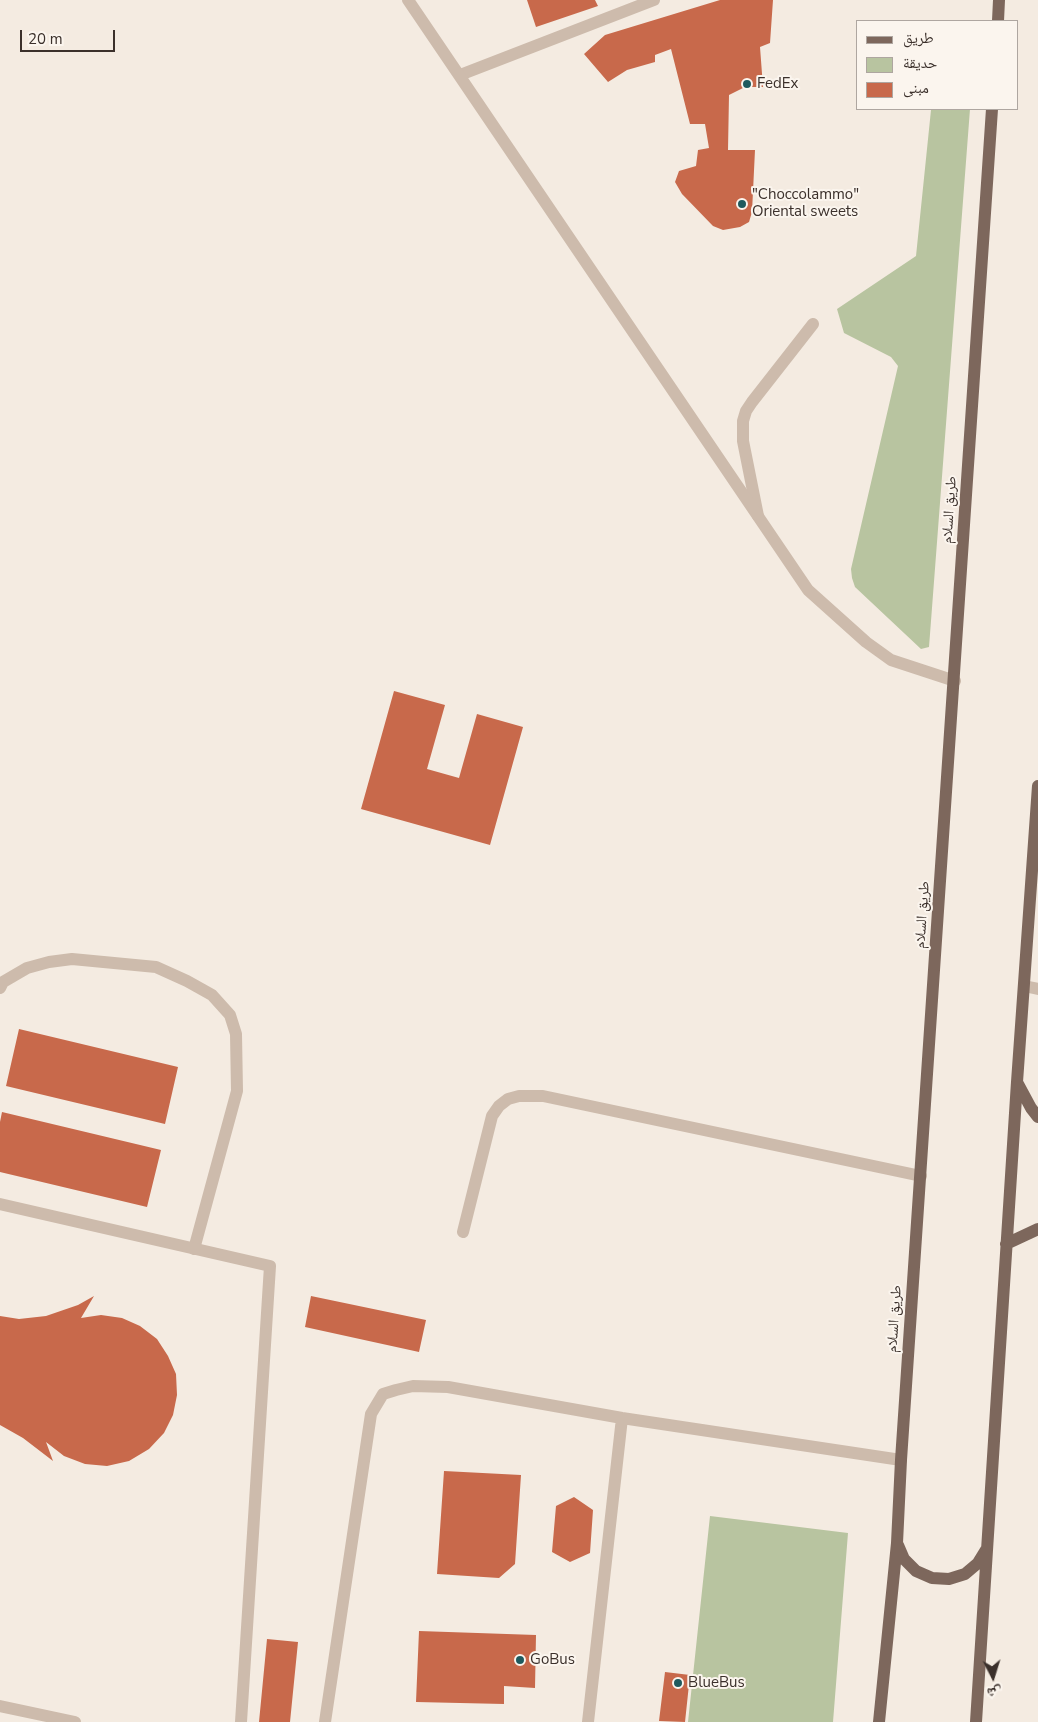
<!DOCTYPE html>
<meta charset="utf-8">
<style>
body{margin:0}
#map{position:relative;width:1038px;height:1722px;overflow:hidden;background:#f4ebe1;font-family:"Nunito Sans","Noto Naskh Arabic",sans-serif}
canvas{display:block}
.legend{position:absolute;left:856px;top:20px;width:162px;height:90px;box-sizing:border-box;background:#fbf5ee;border:1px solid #aea6a0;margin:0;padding:6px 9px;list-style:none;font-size:15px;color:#3b302b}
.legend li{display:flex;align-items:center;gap:10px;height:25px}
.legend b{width:25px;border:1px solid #aea6a0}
.north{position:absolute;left:968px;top:1652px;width:50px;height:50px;-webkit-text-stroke:4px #fbf5ee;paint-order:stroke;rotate:175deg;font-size:14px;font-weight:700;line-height:20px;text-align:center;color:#3b302b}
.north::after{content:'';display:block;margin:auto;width:18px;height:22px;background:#3b302b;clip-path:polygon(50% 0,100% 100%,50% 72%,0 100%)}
.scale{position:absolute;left:20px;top:30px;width:95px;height:22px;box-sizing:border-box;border:2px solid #3b302b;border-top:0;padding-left:6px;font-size:15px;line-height:18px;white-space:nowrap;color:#3b302b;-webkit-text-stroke:4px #fbf5ee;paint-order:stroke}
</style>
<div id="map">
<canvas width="1038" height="1722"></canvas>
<ul class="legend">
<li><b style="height:6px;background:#7d675c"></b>طريق</li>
<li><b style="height:14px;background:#b8c4a0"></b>حديقة</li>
<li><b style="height:14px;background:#c8694b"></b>مبنى</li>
</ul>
<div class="north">ش</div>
<div class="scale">20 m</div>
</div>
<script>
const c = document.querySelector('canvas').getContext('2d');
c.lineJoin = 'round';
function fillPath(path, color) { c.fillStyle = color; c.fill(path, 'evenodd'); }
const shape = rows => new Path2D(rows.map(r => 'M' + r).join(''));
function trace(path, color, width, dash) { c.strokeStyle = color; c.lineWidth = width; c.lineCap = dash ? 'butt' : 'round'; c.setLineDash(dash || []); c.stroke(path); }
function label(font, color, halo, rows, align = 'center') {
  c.font = font + ' "Nunito Sans","Noto Naskh Arabic",sans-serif'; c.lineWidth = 4; c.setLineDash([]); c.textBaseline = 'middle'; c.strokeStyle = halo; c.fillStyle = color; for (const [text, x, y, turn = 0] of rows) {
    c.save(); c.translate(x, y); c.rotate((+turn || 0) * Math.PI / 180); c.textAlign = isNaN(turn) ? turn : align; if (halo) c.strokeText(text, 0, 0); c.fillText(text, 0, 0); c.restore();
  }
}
fillPath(shape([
 [970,109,930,634,929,647,921,649,855,587,852,578,851,569,898,366,891,357,844,333,837,309,916,256,931,110],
 [710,1516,848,1533,833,1722,688,1722]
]), '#b8c4a0');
fillPath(shape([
 [527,0,595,0,598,6,536,27],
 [720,0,773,0,770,43,760,47,763,87,745,87,729,95,728,150,755,150,752,212,749,222,740,227,723,230,713,226,682,194,675,182,679,171,696,166,698,150,709,148,705,124,690,124,671,49,655,55,655,62,627,70,608,82,584,54,605,35],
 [394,691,445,705,427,769,459,778,477,714,523,727,490,845,361,809],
 [19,1029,178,1067,165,1124,6,1086],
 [2,1112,161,1150,147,1207,0,1172,0,1122],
 [94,1296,81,1318,101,1315,122,1318,140,1326,157,1339,168,1356,176,1374,177,1395,173,1415,164,1433,149,1449,129,1461,107,1466,85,1464,64,1456,46,1442,53,1461,23,1438,0,1425,0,1316,19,1319,46,1316,78,1305],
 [311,1296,426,1320,419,1352,305,1327],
 [444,1471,521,1475,515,1564,499,1578,437,1574],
 [574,1497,593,1510,590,1553,570,1562,552,1552,556,1506],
 [419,1631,536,1635,535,1688,504,1686,504,1704,416,1702],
 [267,1639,298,1642,290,1722,259,1722],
 [665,1672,690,1675,685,1722,659,1721]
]), '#c8694b');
trace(shape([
 [460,75,654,0],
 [758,516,743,441,743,421,746,411,752,402,813,324],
 [1024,986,1038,989],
 [0,988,3,982,27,968,49,962,72,959,156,967,187,981,212,995,230,1015,236,1034,237,1091,194,1249],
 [463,1232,492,1116,499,1106,508,1099,519,1096,543,1096,921,1176],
 [325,1722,371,1414,383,1394,396,1390,413,1386,448,1387,622,1418,901,1460],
 [588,1722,622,1418]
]), '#cdbbac', 12);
trace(shape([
 [408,0,808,590,866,642,891,660,955,681],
 [0,1204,270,1266,241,1722],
 [0,1706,75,1722]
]), '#cdbbac', 12);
trace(shape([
 [998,21,999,0],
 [1017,1082,1031,1108,1038,1117],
 [1006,1244,1038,1229],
 [898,1545,904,1559,916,1571,932,1578,949,1579,965,1574,978,1563,986,1550],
 [879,1722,897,1543,901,1460,992,109],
 [976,1722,1017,1082,1038,786]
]), '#7d675c', 12);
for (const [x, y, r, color] of [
 [747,84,5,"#1f5a5e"],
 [742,204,5,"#1f5a5e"],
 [520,1660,5,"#1f5a5e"],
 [678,1683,5,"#1f5a5e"]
]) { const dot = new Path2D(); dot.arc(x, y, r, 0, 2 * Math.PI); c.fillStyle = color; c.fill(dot); trace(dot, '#fbf5ee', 2); }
label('15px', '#3b302b', '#fbf5ee', [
 ["FedEx",757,84],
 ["\"Choccolammo\"",752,195],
 ["Oriental sweets",752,212],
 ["GoBus",530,1660],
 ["BlueBus",688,1683]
], 'left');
label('15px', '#3b302b', '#fbf5ee', [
 ["طريق السلام",950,510,-86],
 ["طريق السلام",923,915,-86],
 ["طريق السلام",895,1319,-86]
]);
</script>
